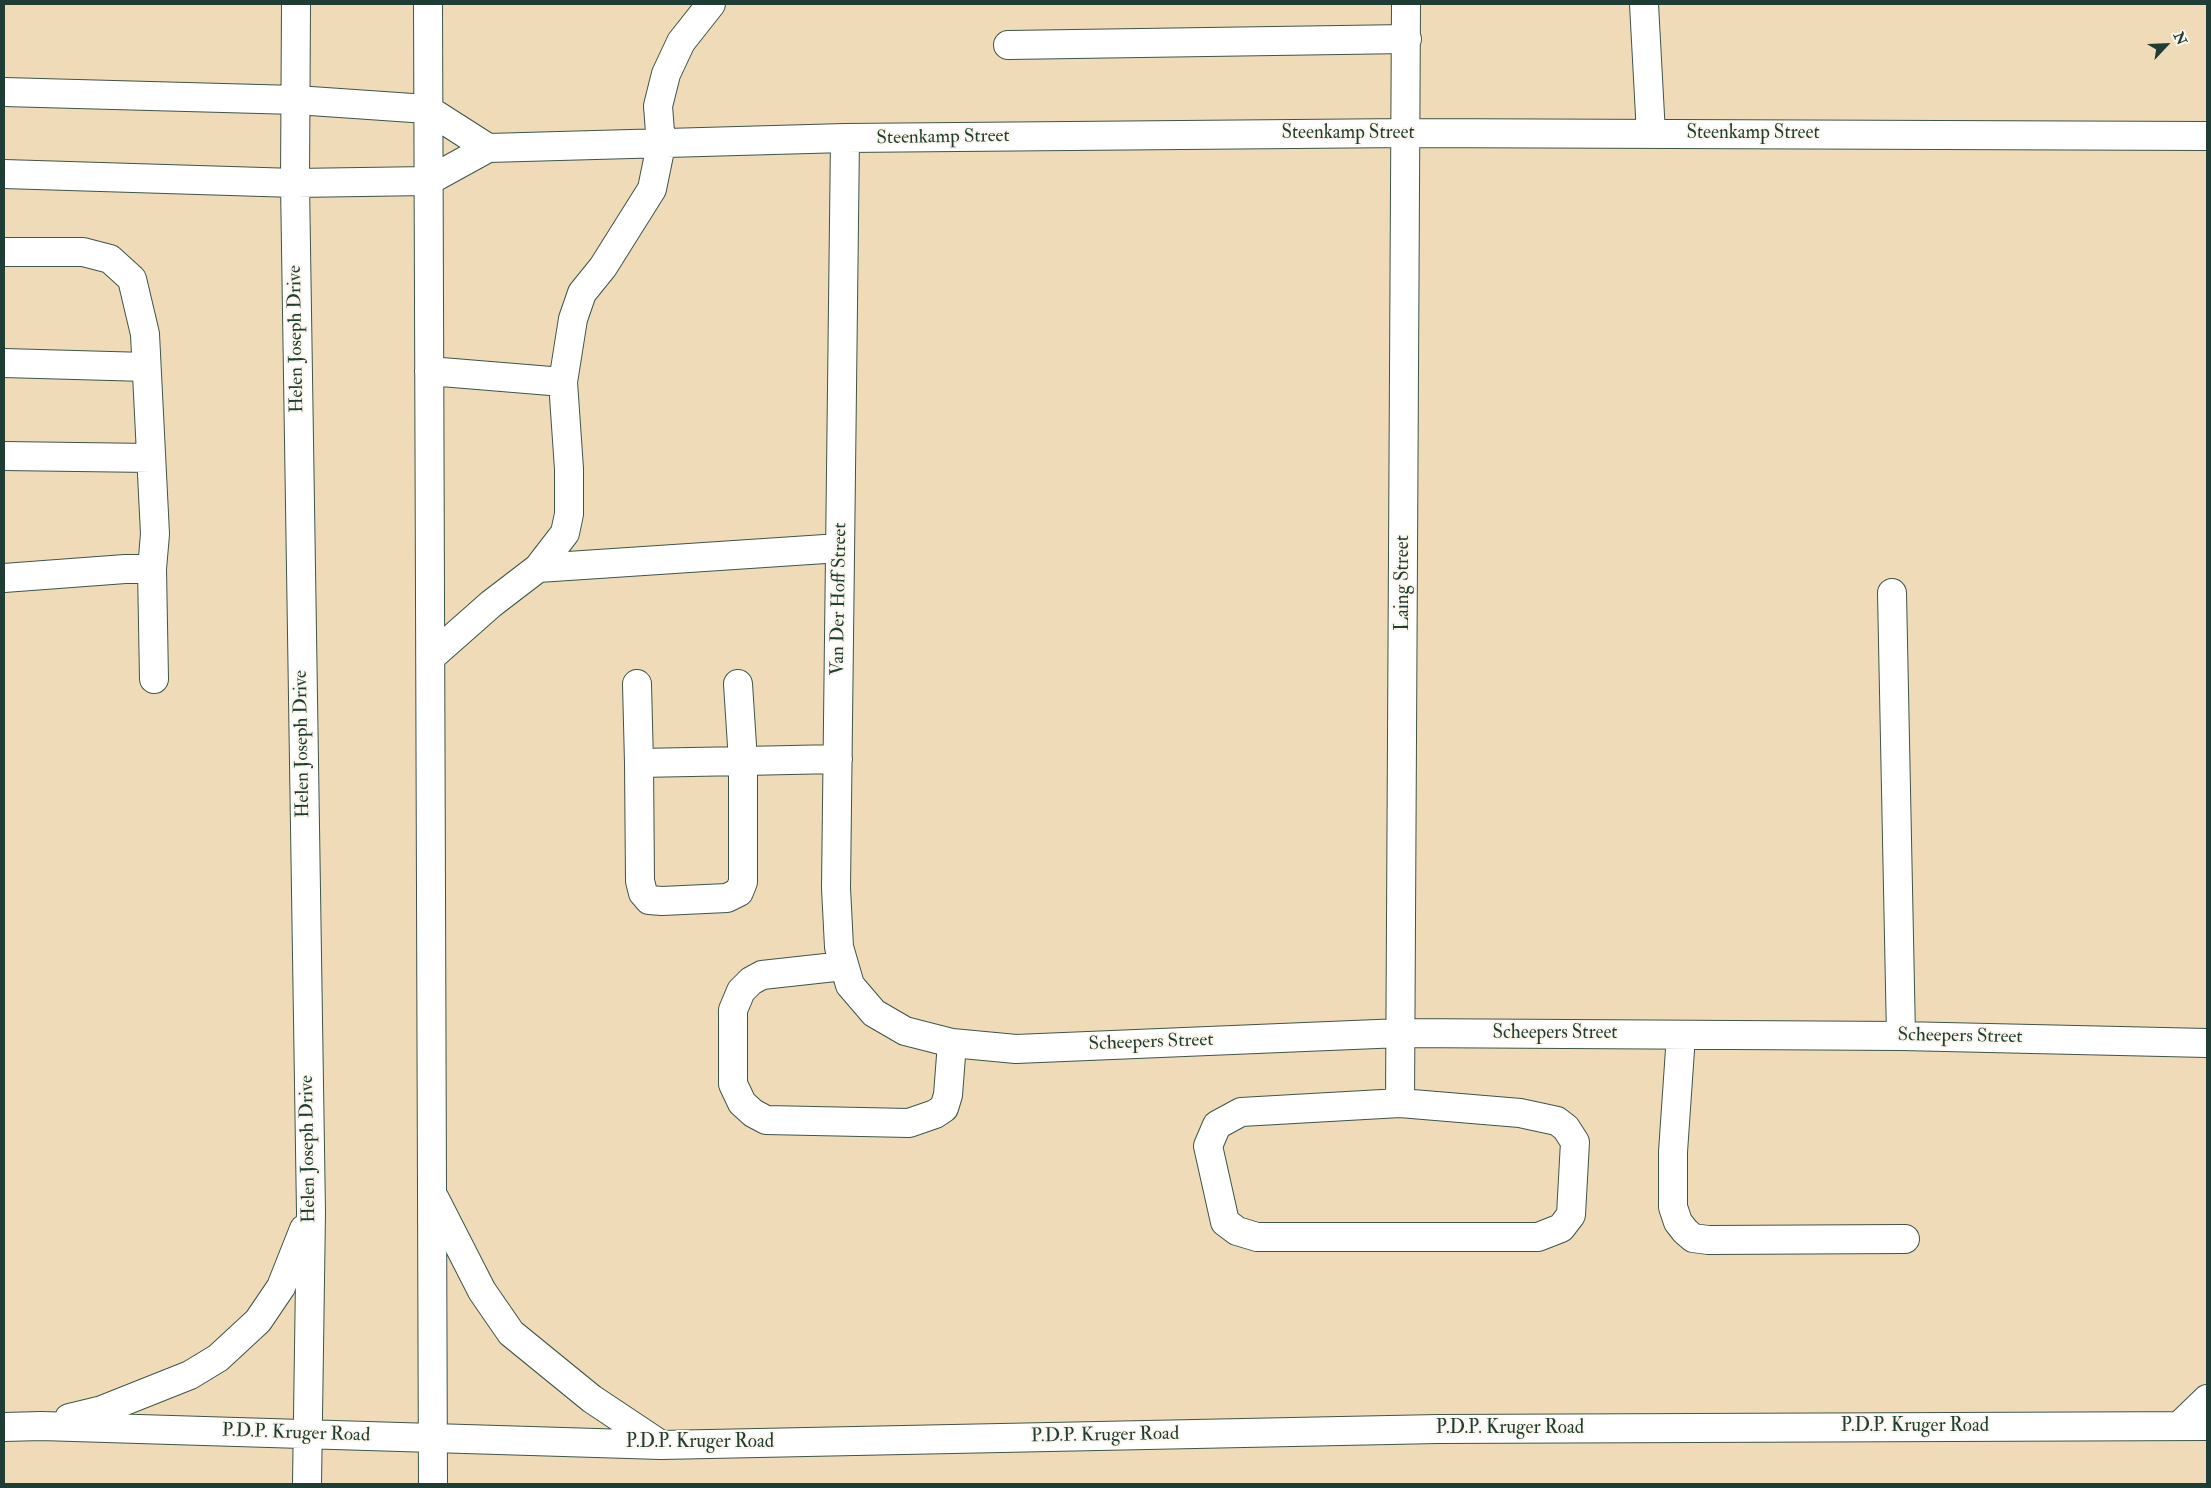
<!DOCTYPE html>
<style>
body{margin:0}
#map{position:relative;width:2211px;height:1488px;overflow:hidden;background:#f0dbb9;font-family:"IM FELL Double Pica",serif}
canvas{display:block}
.frame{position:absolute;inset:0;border:5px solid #1f3d34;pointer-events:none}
.north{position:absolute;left:2141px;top:20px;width:50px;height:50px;-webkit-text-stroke:4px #fbf7ec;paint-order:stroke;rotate:65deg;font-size:14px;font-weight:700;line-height:20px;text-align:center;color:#1f3d34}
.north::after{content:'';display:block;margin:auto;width:18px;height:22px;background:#1f3d34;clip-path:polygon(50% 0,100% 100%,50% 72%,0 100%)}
</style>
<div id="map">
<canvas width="2211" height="1488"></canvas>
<div class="frame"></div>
<div class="north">N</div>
</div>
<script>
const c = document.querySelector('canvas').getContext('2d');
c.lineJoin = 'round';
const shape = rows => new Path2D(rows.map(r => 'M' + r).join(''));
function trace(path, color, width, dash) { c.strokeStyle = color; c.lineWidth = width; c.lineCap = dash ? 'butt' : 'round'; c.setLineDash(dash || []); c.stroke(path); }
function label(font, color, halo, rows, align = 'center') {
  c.font = font + ' "IM FELL Double Pica",serif'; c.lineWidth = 4; c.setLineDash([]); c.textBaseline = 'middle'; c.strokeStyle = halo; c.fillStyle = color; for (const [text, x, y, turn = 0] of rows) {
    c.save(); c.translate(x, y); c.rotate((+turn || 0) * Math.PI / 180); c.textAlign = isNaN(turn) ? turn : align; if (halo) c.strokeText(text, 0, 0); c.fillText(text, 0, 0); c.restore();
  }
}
const minor = shape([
 [296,4,295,183,311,1212,307,1484],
 [428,4,433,1484],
 [1644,4,1651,134],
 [1008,45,1407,39],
 [4,92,296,100,427,109,488,148],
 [845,138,836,888,839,947,850,985,874,1013,905,1031,952,1043,1016,1049,1401,1033,1901,1036,2207,1043],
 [4,174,295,183,428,181,488,148,845,138,1407,133,2207,136],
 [4,252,83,252,110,259,132,279,145,334,155,534,152,569,125,569,4,578],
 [4,363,146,367],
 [429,371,563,382],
 [4,456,151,458],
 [538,568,840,548],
 [152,569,154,679],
 [1892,593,1901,1036],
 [431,657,491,604,538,568,565,533,569,514,569,469,563,382,573,319,582,293,603,267,652,189,661,145,658,106,666,74,681,42,711,4],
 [637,684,639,763],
 [738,684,743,761,743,882,739,892,727,898,662,901,649,900,643,893,640,881,639,763,743,761,838,759],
 [844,966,762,975,751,981,741,991,733,1010,733,1084,742,1103,753,1113,766,1120,909,1123,935,1114,944,1108,948,1095,952,1043],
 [1681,1035,1673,1152,1673,1207,1678,1222,1685,1231,1693,1238,1708,1240,1905,1239],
 [1400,1103,1406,4],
 [1400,1103,1520,1113,1557,1121,1566,1128,1575,1142,1571,1215,1561,1228,1538,1237,1257,1237,1237,1231,1225,1222,1208,1146,1217,1125,1241,1112,1400,1103],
 [435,1199,482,1291,511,1333,592,1399,661,1445],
 [69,1418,102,1410,190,1375,218,1358,258,1321,281,1287,304,1229],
 [2179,1426,2207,1399],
 [4,1427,41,1426,661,1445,1438,1429,2207,1426]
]);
trace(minor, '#3e5548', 30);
trace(minor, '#fff', 28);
label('19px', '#1f3d34', '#fbf7ec', [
 ["Steenkamp Street",1348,134],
 ["Steenkamp Street",1753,134],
 ["Steenkamp Street",943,138,-1],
 ["Helen Joseph Drive",297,339,-91],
 ["Laing Street",1404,583,-90],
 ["Van Der Hoff Street",840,599,-89],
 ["Helen Joseph Drive",303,744,-91],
 ["Scheepers Street",1555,1034],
 ["Scheepers Street",1960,1037,1],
 ["Scheepers Street",1151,1043,-2],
 ["Helen Joseph Drive",309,1149,-91],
 ["P.D.P. Kruger Road",1915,1427],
 ["P.D.P. Kruger Road",1510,1429],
 ["P.D.P. Kruger Road",296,1434,2],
 ["P.D.P. Kruger Road",1105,1436,-1],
 ["P.D.P. Kruger Road",700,1443]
]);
</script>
